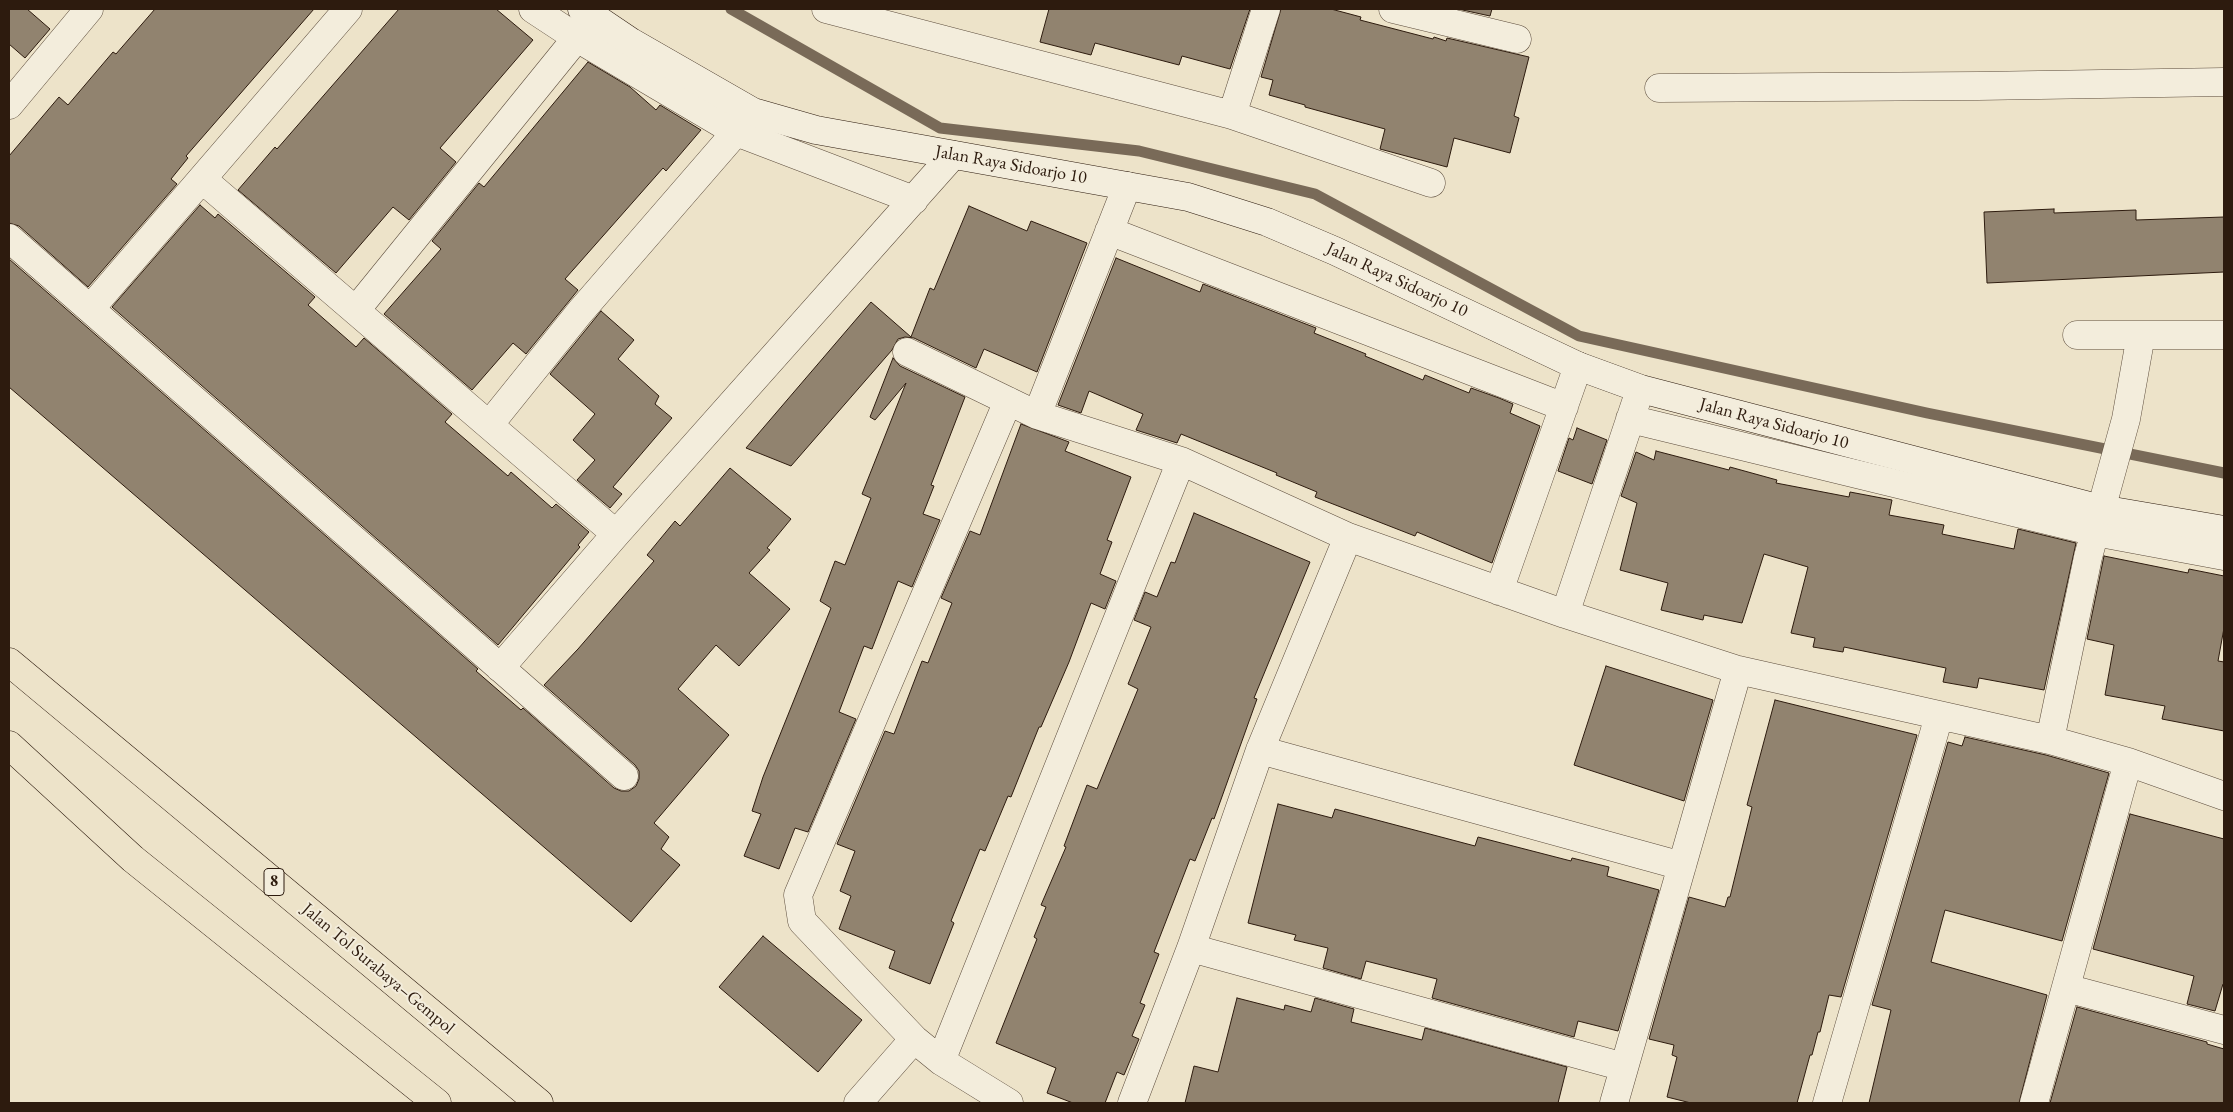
<!DOCTYPE html>
<meta charset="utf-8">
<style>
body{margin:0}
#map{position:relative;width:2233px;height:1112px;overflow:hidden;background:#ede3c9;font-family:"EB Garamond",serif}
canvas{display:block}
.frame{position:absolute;inset:0;border:10px solid #2d1b0e;pointer-events:none}
</style>
<div id="map">
<canvas width="2233" height="1112"></canvas>
<div class="frame"></div>
</div>
<script>
const c = document.querySelector('canvas').getContext('2d');
c.lineJoin = 'round';
const shape = rows => new Path2D(rows.map(r => 'M' + r).join(''));
function trace(path, color, width, dash) { c.strokeStyle = color; c.lineWidth = width; c.lineCap = dash ? 'butt' : 'round'; c.setLineDash(dash || []); c.stroke(path); }
function fillPath(path, color) { c.fillStyle = color; c.fill(path, 'evenodd'); }
function label(font, color, halo, rows, align = 'center') {
  c.font = font + ' "EB Garamond",serif'; c.lineWidth = 4; c.setLineDash([]); c.textBaseline = 'middle'; c.strokeStyle = halo; c.fillStyle = color; for (const [text, x, y, turn = 0] of rows) {
    c.save(); c.translate(x, y); c.rotate((+turn || 0) * Math.PI / 180); c.textAlign = isNaN(turn) ? turn : align; if (halo) c.strokeText(text, 0, 0); c.fillText(text, 0, 0); c.restore();
  }
}
trace(shape([
 [731,9,940,128,1139,151,1315,194,1579,336,1927,413,2224,473]
]), '#796a58', 11);
const building = shape([
 [9,9,27,9,50,29,25,58,9,44,9,9],
 [155,9,314,9,186,156,188,158,171,179,177,184,88,287,19,226,9,223,9,156,59,97,68,105,113,52,116,54,155,9],
 [399,9,496,9,533,40,440,148,456,162,409,220,393,207,336,273,238,190,275,147,277,149,399,9],
 [1049,9,1250,9,1230,69,1182,56,1179,65,1095,43,1091,55,1040,42,1049,9],
 [1281,9,1331,9,1361,17,1360,20,1433,39,1434,37,1446,41,1447,38,1529,57,1514,116,1519,118,1510,153,1454,138,1447,167,1380,149,1385,129,1305,107,1305,105,1269,95,1273,80,1261,77,1281,9],
 [1458,9,1492,9,1490,16,1458,9],
 [588,62,630,87,656,110,660,105,701,130,666,171,663,168,565,279,578,290,526,354,513,343,472,390,384,314,441,249,432,241,479,183,484,187,588,62],
 [200,205,215,218,218,214,315,297,308,305,356,347,364,338,452,414,445,422,508,476,511,472,552,508,556,504,589,532,578,545,580,547,498,645,112,307,200,205],
 [969,206,1027,231,1031,221,1087,243,1037,372,984,349,976,368,914,338,905,337,898,339,892,350,791,466,746,448,871,302,911,337,930,288,934,290,969,206],
 [2054,209,2054,213,2136,210,2136,220,2224,217,2224,272,1987,283,1984,212,2054,209],
 [1116,258,1200,292,1203,284,1316,328,1314,333,1366,354,1365,356,1423,380,1425,375,1469,393,1471,388,1499,398,1513,404,1510,413,1540,426,1492,563,1417,532,1415,536,1315,497,1317,492,1276,475,1277,473,1181,434,1177,443,1136,430,1143,414,1089,391,1081,413,1058,405,1116,258],
 [9,259,478,669,476,671,521,710,523,708,614,788,621,791,629,791,636,786,639,779,639,771,635,765,544,685,578,649,654,561,647,555,675,521,680,526,730,468,791,519,767,548,770,550,749,573,790,609,739,666,716,645,678,689,729,735,654,823,669,837,661,849,680,865,631,922,9,387,9,259],
 [601,311,634,340,618,359,659,396,655,404,672,418,613,487,622,494,610,508,577,480,595,460,573,440,595,414,550,374,601,311],
 [893,358,900,366,965,397,931,485,934,486,923,514,940,520,912,587,898,581,872,649,864,646,839,712,856,719,808,832,795,828,779,869,744,856,761,814,752,811,763,777,831,608,820,601,835,561,845,565,871,498,862,494,906,383,875,420,870,417,893,358],
 [1021,424,1069,442,1065,451,1131,477,1107,540,1112,542,1100,574,1116,581,1105,609,1091,603,1069,662,1041,727,1039,727,1011,797,1008,796,985,851,980,849,951,921,954,923,930,984,889,968,895,951,839,929,851,896,840,891,855,851,837,844,885,731,894,734,922,661,928,663,952,603,941,598,970,531,980,535,1021,424],
 [1577,428,1607,440,1592,484,1558,471,1569,438,1573,440,1577,428],
 [1656,451,1729,470,1730,467,1777,480,1776,483,1849,497,1850,492,1892,500,1889,515,1944,525,1942,534,2014,549,2018,529,2076,543,2044,690,1979,678,1977,688,1943,682,1946,668,1844,647,1843,652,1813,647,1815,638,1791,633,1808,567,1764,554,1742,623,1704,615,1703,620,1661,610,1668,583,1620,570,1637,503,1621,496,1636,452,1654,460,1656,451],
 [1194,513,1310,562,1254,698,1257,699,1214,819,1212,818,1195,861,1190,859,1154,952,1159,954,1140,1003,1145,1005,1132,1036,1139,1039,1124,1075,1117,1072,1105,1103,1073,1103,1047,1093,1056,1068,996,1043,1037,939,1034,937,1046,907,1041,905,1066,847,1064,846,1087,785,1097,789,1138,689,1128,684,1151,627,1134,620,1145,592,1157,597,1171,562,1175,563,1194,513],
 [2104,556,2188,573,2189,569,2224,576,2224,628,2218,661,2224,662,2224,731,2162,719,2165,706,2105,695,2114,645,2087,639,2104,556],
 [1606,666,1713,700,1684,801,1574,765,1606,666],
 [1775,700,1917,735,1841,997,1829,995,1820,1032,1818,1032,1812,1055,1810,1055,1797,1103,1691,1103,1667,1097,1677,1057,1672,1055,1674,1045,1649,1039,1689,897,1725,907,1728,897,1730,897,1752,807,1747,805,1775,700],
 [1965,737,2046,755,2109,773,2062,941,1945,910,1931,962,2047,995,2019,1103,1869,1103,1891,1010,1872,1005,1948,742,1962,746,1965,737],
 [1278,804,1332,818,1335,809,1475,846,1478,837,1571,861,1572,858,1609,867,1607,876,1659,890,1618,1031,1578,1021,1574,1037,1432,998,1437,979,1366,961,1361,979,1323,968,1328,948,1294,940,1296,935,1248,923,1278,804],
 [2130,814,2224,839,2224,984,2223,984,2215,1011,2187,1004,2194,976,2093,949,2130,814],
 [763,936,862,1020,818,1072,719,987,763,936],
 [1237,998,1284,1010,1285,1005,1311,1012,1315,998,1354,1009,1351,1022,1422,1040,1425,1028,1567,1067,1558,1103,1185,1103,1194,1066,1218,1072,1237,998],
 [2077,1007,2207,1042,2207,1044,2224,1049,2224,1103,2050,1103,2077,1007]
]);
fillPath(building, '#91836f');
trace(building, '#2d1b0e', 1);
const street = shape([
 [533,9,577,38,736,132,914,200],
 [826,9,1232,115,1431,183],
 [1393,9,1517,39],
 [1659,88,1978,86,2224,82],
 [9,105,89,9],
 [1232,115,1266,9],
 [202,179,616,534],
 [1109,231,1564,407],
 [9,238,624,776],
 [90,309,348,9],
 [356,310,588,24],
 [2077,335,2224,335],
 [907,352,1037,415,1181,461,1348,537,1565,614,1738,670,2050,740,2128,762,2224,796],
 [1008,401,798,895,802,921,914,1039,941,1061,1009,1103],
 [1037,415,1127,186],
 [1630,419,2095,532,2224,556],
 [489,425,580,312,736,132],
 [1499,591,1578,366],
 [1565,614,1636,402],
 [500,668,616,534,953,155],
 [2050,740,2088,557,2126,419,2141,335],
 [1260,750,1682,866],
 [1191,948,1624,1067],
 [2066,988,2224,1030],
 [941,1061,1181,461],
 [858,1103,914,1039],
 [1132,1103,1191,948,1260,750,1348,537],
 [1614,1103,1738,670],
 [1827,1103,1939,716],
 [2034,1103,2128,762]
]);
const secondary = shape([
 [582,9,631,42,753,112,816,130,1188,197,1267,222,1335,251,1578,366,1641,389,2101,509,2224,530]
]);
const highway = shape([
 [9,662,539,1103],
 [9,745,133,859,437,1103]
]);
trace(street, '#5d4d3d', 29);
trace(secondary, '#2d1b0e', 29);
trace(highway, '#2d1b0e', 29);
trace(street, '#f3eddc', 28);
trace(secondary, '#f3eddc', 28);
trace(highway, '#ede3c9', 28);
for (const [x, y, w] of [
 [274,882,20]
]) { const box = new Path2D(); box.roundRect(x - w / 2, y - 13.5, w, 27, 4); c.fillStyle = '#f3eddc'; c.fill(box); trace(box, '#2d1b0e', 1); }
label('bold 16px', '#2d1b0e', null, [
 ["8",274,882]
]);
label('18px', '#2d1b0e', '#f3eddc', [
 ["Jalan Raya Sidoarjo 10",1011,165,10],
 ["Jalan Raya Sidoarjo 10",1397,280,25],
 ["Jalan Raya Sidoarjo 10",1774,424,15],
 ["Jalan Tol Surabaya–Gempol",378,969,40]
]);
</script>
